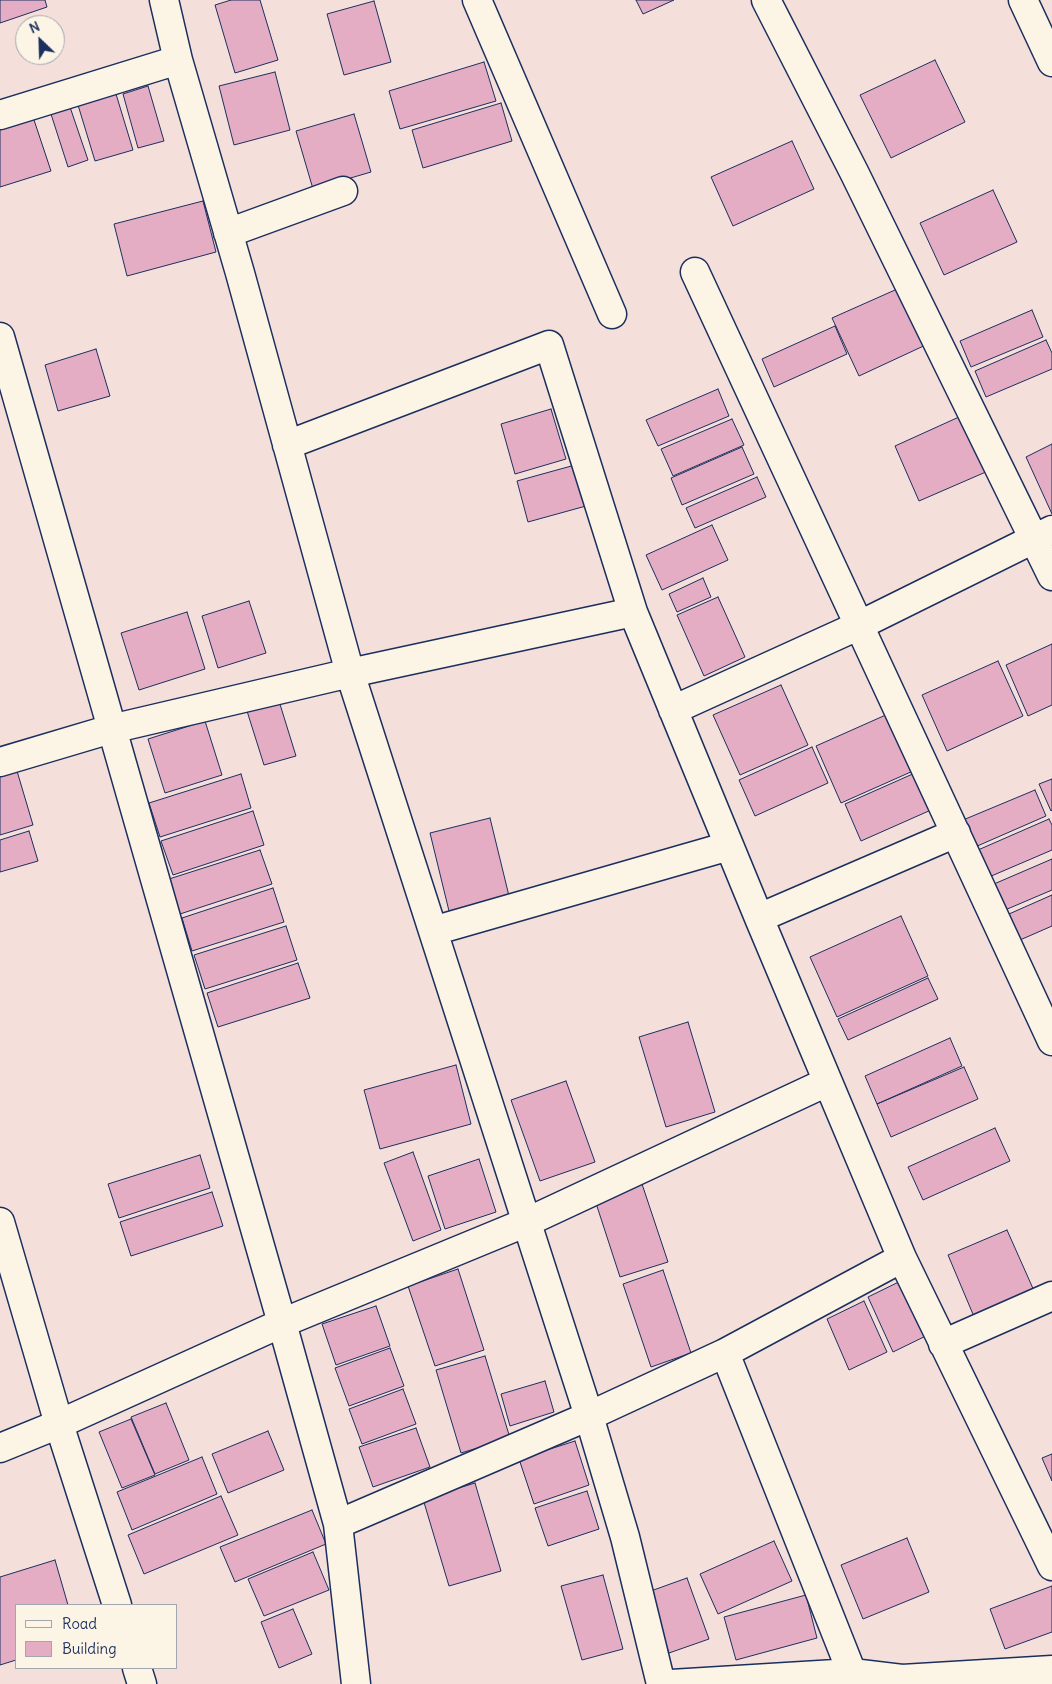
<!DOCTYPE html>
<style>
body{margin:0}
#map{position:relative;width:1052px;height:1684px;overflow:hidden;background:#f5dfdb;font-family:Delius,sans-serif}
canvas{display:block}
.legend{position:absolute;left:15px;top:1604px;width:162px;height:65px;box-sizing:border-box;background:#fcf5e5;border:1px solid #a2a6af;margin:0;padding:6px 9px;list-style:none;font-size:15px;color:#1b2f5e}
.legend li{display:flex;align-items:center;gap:10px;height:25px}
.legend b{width:25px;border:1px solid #a2a6af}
.north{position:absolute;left:15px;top:15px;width:50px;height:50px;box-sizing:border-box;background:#fcf5e5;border:1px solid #a2a6af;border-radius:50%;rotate:336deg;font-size:14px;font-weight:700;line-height:20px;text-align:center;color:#1b2f5e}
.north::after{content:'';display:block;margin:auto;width:18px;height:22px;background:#1b2f5e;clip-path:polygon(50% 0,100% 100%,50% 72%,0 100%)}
</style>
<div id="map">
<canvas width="1052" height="1684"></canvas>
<ul class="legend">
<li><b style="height:6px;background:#fcf5e5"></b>Road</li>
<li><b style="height:14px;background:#e4adc4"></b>Building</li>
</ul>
<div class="north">N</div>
</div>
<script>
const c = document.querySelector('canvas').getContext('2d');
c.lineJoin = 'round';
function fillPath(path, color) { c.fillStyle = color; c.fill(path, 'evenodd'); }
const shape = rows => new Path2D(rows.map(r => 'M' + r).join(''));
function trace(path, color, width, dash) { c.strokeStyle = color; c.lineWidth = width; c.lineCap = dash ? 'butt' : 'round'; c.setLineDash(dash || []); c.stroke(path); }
const building = shape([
 [0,0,45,0,47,7,0,23,0,0],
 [231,0,260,0,278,60,235,73,215,5,231,0],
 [636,0,674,0,643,14,636,0],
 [374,1,391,62,344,75,327,14,374,1],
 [935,60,965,122,891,158,860,95,935,60],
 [484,62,496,101,400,129,389,91,484,62],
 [275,72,290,130,234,145,219,86,275,72],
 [148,86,164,141,138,148,123,94,148,86],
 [116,94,133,150,95,161,78,105,116,94],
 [501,103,512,141,423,168,412,130,501,103],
 [69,104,88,160,68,167,50,111,69,104],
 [354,114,371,172,313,189,296,131,354,114],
 [33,117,51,171,0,187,0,128,33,117],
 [792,141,814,189,733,226,711,177,792,141],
 [993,190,1017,242,944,275,920,223,993,190],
 [203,201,216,252,127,276,114,224,203,201],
 [904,286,930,343,859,376,832,318,904,286],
 [1032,310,1043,337,971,367,960,341,1032,310],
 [835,326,847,354,774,387,762,359,835,326],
 [1046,340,1052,353,1052,369,986,397,975,371,1046,340],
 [96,349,110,396,58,411,45,365,96,349],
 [718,389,729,416,658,446,646,420,718,389],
 [551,409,566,459,515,474,501,424,551,409],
 [970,412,995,468,919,501,895,446,970,412],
 [732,419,744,445,673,476,661,449,732,419],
 [1052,444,1052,514,1026,457,1052,444],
 [742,447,754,474,682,505,671,478,742,447],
 [575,465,586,506,528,522,517,481,575,465],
 [757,477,766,497,695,528,686,508,757,477],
 [712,525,728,560,662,590,646,555,712,525],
 [703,578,711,597,677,612,669,594,703,578],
 [718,597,745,657,704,676,677,615,718,597],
 [249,601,266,653,218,668,202,616,249,601],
 [187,612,205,669,139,690,121,633,187,612],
 [1052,644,1052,705,1028,716,1006,665,1052,644],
 [998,661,1023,716,947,751,922,695,998,661],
 [781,685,808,745,740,775,713,715,781,685],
 [279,701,296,756,264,765,247,711,279,701],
 [897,710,922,767,841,803,816,746,897,710],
 [205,721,222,775,165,793,148,739,205,721],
 [812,747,828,783,755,816,739,780,812,747],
 [924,769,940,806,861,841,845,804,924,769],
 [17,771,33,825,0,835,0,776,17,771],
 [241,774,251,808,160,837,149,803,241,774],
 [1052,779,1052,810,1051,811,1039,784,1052,779],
 [1035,790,1046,816,975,847,963,820,1035,790],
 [253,811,264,845,173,875,161,841,253,811],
 [490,818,509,896,449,911,430,833,490,818],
 [1049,819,1052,825,1052,850,989,877,978,850,1049,819],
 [29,831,38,861,0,872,0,840,29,831],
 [260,850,272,884,180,914,169,879,260,850],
 [1052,859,1052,890,1005,910,994,884,1052,859],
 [273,888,284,922,192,951,182,918,273,888],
 [1052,895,1052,926,1020,940,1009,914,1052,895],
 [901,916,928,976,837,1017,810,957,901,916],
 [286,926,297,960,205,989,194,955,286,926],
 [298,963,310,998,218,1027,207,993,298,963],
 [928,978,938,999,848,1040,838,1019,928,978],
 [688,1022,715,1112,666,1127,639,1037,688,1022],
 [950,1038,962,1066,877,1104,865,1076,950,1038],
 [456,1065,471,1124,380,1149,364,1090,456,1065],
 [964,1067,978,1099,891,1137,877,1104,964,1067],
 [566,1081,595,1162,540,1181,511,1100,566,1081],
 [995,1128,1010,1161,923,1200,908,1167,995,1128],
 [413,1152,441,1230,413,1241,384,1163,413,1152],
 [200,1155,210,1188,119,1218,108,1184,200,1155],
 [479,1159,496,1212,445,1229,428,1176,479,1159],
 [640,1178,668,1262,620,1277,593,1194,640,1178],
 [212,1192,223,1226,131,1256,120,1222,212,1192],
 [1007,1230,1035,1293,975,1319,948,1255,1007,1230],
 [458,1269,484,1350,435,1366,408,1286,458,1269],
 [663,1270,691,1353,651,1367,623,1284,663,1270],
 [909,1277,934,1332,893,1352,868,1297,909,1277],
 [864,1301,887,1352,849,1370,827,1319,864,1301],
 [376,1306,390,1346,336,1365,322,1324,376,1306],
 [390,1348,404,1386,349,1406,335,1368,390,1348],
 [485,1356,510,1438,461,1453,436,1370,485,1356],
 [545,1381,554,1412,510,1426,501,1394,545,1381],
 [403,1389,416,1424,362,1444,349,1409,403,1389],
 [166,1403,189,1460,155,1474,131,1417,166,1403],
 [131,1419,155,1475,122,1488,99,1432,131,1419],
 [416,1428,430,1467,373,1487,359,1447,416,1428],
 [268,1431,284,1470,228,1493,212,1454,268,1431],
 [575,1441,589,1485,534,1504,519,1459,575,1441],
 [1052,1454,1052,1481,1042,1458,1052,1454],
 [202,1457,217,1494,132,1530,117,1492,202,1457],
 [475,1483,501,1571,449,1586,423,1499,475,1483],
 [587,1491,599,1529,548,1546,535,1508,587,1491],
 [221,1496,238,1535,144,1574,128,1535,221,1496],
 [312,1510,326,1544,235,1582,220,1547,312,1510],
 [907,1538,929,1592,863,1619,841,1565,907,1538],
 [774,1541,792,1581,718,1614,700,1574,774,1541],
 [313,1552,329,1590,264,1616,248,1579,313,1552],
 [55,1560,68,1605,16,1605,16,1660,0,1665,0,1577,55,1560],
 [603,1575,623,1649,582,1660,561,1586,603,1575],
 [687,1578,709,1639,669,1653,648,1592,687,1578],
 [1052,1586,1052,1632,1005,1649,990,1609,1052,1586],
 [806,1595,817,1638,736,1660,724,1617,806,1595],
 [293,1609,312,1654,279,1668,261,1622,293,1609]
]);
fillPath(building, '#e4adc4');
trace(building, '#1b2f5e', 1);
const street = shape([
 [477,0,612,314],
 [766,0,854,172,1052,576],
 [1023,0,1052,62],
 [0,115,178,60],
 [228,233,343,191],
 [695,272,1052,1041],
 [0,337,282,1323,338,1524,356,1684],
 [287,445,549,345,633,612,759,918,902,1258,1052,1566],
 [633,612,350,673,589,1416,625,1537,661,1684],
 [673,710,860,625,1052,530],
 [0,762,111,729,350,673,240,273,178,60,164,0],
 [759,918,956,833],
 [433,931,729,846],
 [0,1222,59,1424,117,1605],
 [943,1344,1052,1296],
 [725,1353,902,1258],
 [0,1448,59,1424,282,1323,527,1222,827,1082],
 [338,1524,589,1416,725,1353,852,1673],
 [137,1668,142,1684],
 [671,1684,852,1673,902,1679,1052,1670]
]);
trace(street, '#1b2f5e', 31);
trace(street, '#fcf5e5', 28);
</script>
